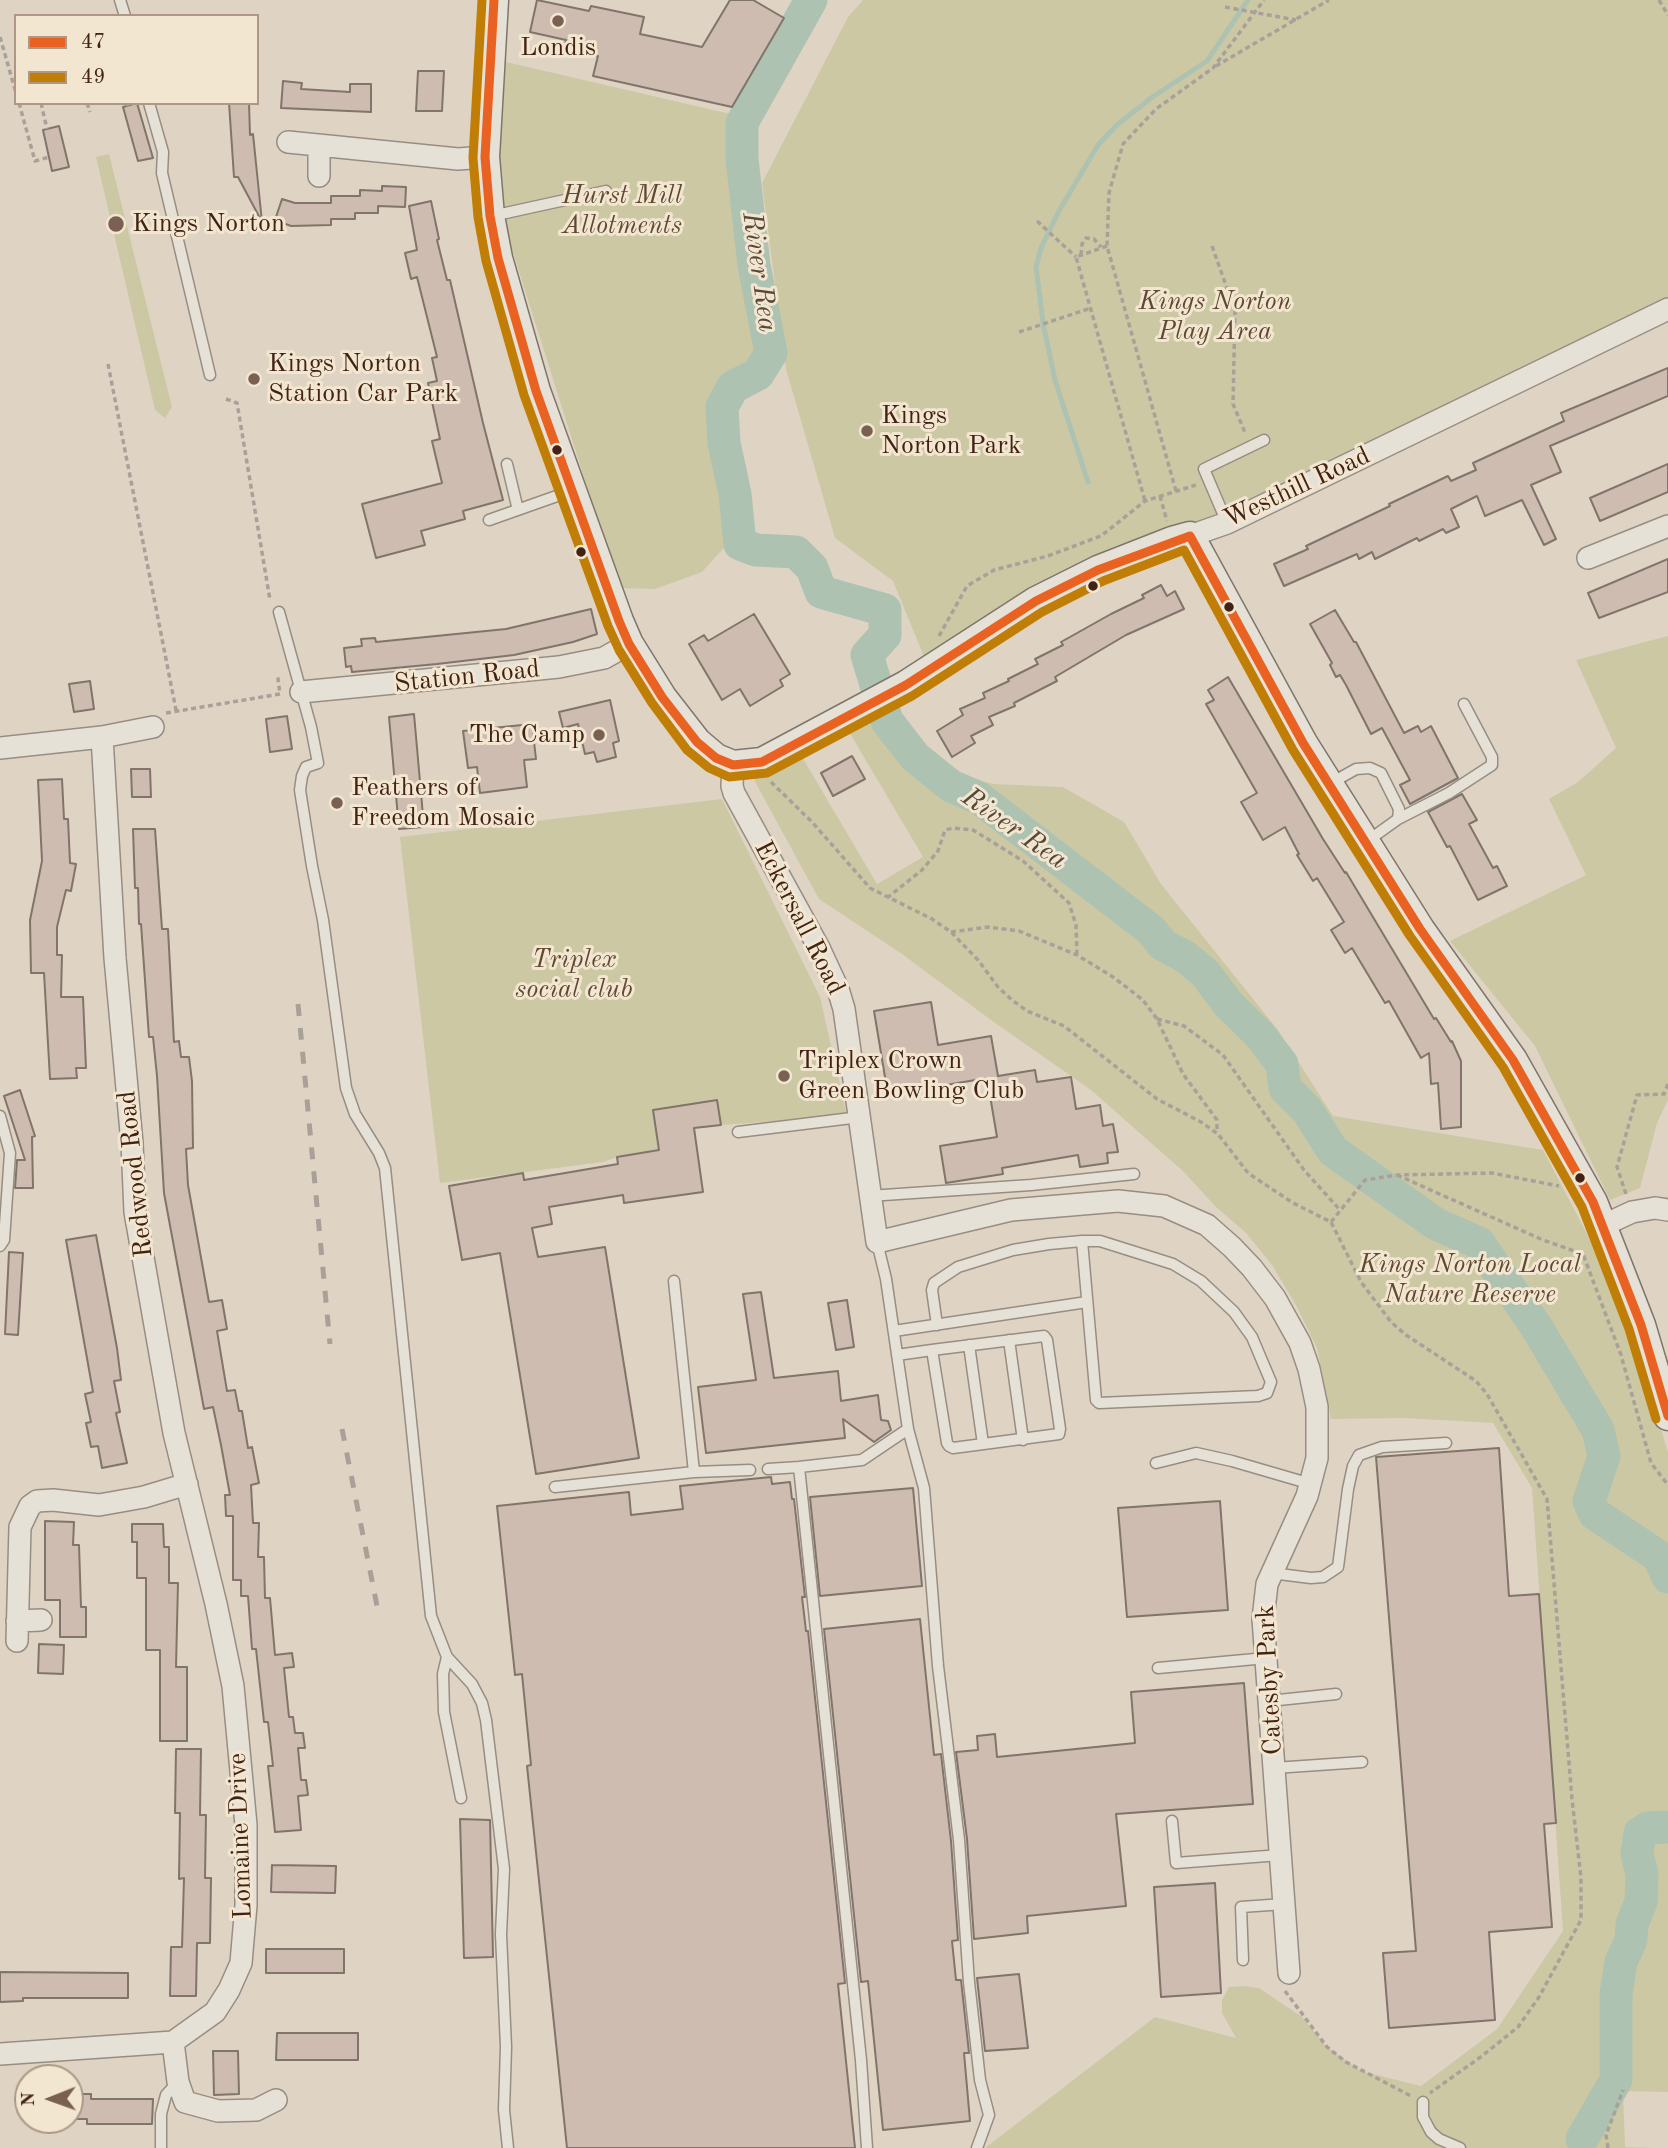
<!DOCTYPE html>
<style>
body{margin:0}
#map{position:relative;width:1668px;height:2148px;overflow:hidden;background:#dfd4c3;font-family:"Old Standard TT",serif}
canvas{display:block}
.legend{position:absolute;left:14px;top:14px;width:245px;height:91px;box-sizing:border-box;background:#f2e6d0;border:2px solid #ac9885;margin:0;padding:9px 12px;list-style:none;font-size:21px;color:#422214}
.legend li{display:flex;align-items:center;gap:14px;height:35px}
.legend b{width:35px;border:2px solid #ac9885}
.north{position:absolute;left:14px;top:2064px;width:70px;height:70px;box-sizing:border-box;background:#f2e6d0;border:2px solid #ac9885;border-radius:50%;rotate:269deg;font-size:19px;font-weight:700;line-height:28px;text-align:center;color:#422214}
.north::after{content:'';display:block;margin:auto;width:24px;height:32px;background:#796051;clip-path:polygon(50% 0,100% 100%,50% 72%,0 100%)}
</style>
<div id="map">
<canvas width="1668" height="2148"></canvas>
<ul class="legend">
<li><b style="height:9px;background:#e96221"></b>47</li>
<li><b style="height:9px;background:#c17e06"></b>49</li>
</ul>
<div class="north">N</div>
</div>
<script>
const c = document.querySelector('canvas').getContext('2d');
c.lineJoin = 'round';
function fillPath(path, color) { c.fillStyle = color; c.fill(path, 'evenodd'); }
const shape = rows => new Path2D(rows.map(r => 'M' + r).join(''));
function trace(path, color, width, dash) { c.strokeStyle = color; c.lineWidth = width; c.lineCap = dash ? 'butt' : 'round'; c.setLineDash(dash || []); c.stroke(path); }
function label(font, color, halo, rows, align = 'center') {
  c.font = font + ' "Old Standard TT",serif'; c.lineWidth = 6; c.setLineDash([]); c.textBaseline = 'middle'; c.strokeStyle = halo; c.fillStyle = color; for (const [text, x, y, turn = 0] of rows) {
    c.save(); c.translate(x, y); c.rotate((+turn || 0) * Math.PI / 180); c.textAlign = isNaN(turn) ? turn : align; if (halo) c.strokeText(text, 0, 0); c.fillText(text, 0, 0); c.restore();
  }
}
fillPath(shape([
 [863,0,1668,0,1668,306,1201,521,925,659,893,581,835,538,786,369,762,183,848,17],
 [506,62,735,115,735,176,758,355,749,365,728,381,716,402,717,445,727,496,736,518,731,540,702,572,655,589,619,588,510,243,492,159],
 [109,154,172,407,165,418,155,410,96,157],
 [1668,636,1668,1100,1657,1123,1640,1188,1610,1200,1535,1046,1450,941,1586,875,1549,799,1578,782,1616,748,1576,660],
 [894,709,947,771,993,784,1063,787,1124,822,1161,884,1278,1030,1333,1116,1543,1150,1619,1295,1668,1452,1668,2092,1623,2091,1625,2147,1656,2148,985,2148,1155,2017,1236,2038,1222,2013,1222,2000,1229,1987,1243,1986,1259,1988,1302,2017,1327,2047,1361,2071,1421,2086,1497,2029,1563,1931,1532,1488,1493,1423,1404,1418,1331,1419,1317,1348,1297,1307,1272,1265,1246,1233,1215,1206,1184,1172,1091,1090,991,1020,902,954,819,899,754,780,802,757,877,884,923,857,848,730],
 [722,799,820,997,847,1116,721,1125,717,1100,654,1110,659,1150,617,1157,603,1162,440,1183,400,837]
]), '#ccc8a4');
trace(shape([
 [1088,482,1055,380,1043,323,1036,267,1041,248,1059,211,1098,145,1117,125,1151,98,1207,61,1248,0]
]), '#aec2b2', 5);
trace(shape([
 [811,0,742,123,742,159,754,265,771,353,758,374,733,387,722,407,724,443,735,494,740,544,756,550,796,552,812,568,821,592,885,610,885,635,867,655,887,721,915,757,951,786,979,798,1151,930,1163,945,1184,956,1205,973,1229,1005,1259,1034,1282,1064,1285,1088,1307,1110,1333,1151,1436,1224,1479,1243,1537,1328,1598,1430,1604,1456,1589,1501,1595,1514,1658,1556,1668,1577],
 [1582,2139,1616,2080,1616,1994,1621,1962,1631,1940,1632,1924,1641,1902,1642,1875,1637,1853,1640,1833,1648,1828,1668,1827]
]), '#aec2b2', 33);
const building = shape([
 [537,0,589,11,591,6,644,17,640,34,702,47,730,0,753,0,784,18,732,107,593,76,598,56,564,48,566,40,530,32,537,0],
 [418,71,444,71,442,111,416,111,418,71],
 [283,81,302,83,301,89,350,92,350,84,371,84,371,112,281,108,283,81],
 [137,103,153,158,138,161,123,107,137,103],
 [229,103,249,103,250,135,253,134,262,222,238,177,234,177,229,103],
 [59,126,69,167,52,171,43,130,59,126],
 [382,186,406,187,405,207,378,206,378,213,355,213,355,219,331,219,331,225,291,226,275,220,282,199,295,203,331,203,331,196,360,196,360,190,382,191,382,186],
 [431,201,439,239,437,240,447,280,450,280,483,423,503,500,463,511,465,519,421,531,425,545,376,558,362,504,442,483,432,441,440,439,428,383,437,381,432,358,437,357,417,277,411,279,405,253,417,250,409,206,431,201],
 [1668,368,1668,396,1550,446,1561,472,1531,485,1556,539,1544,545,1522,500,1485,516,1477,496,1451,509,1459,527,1446,533,1443,529,1419,541,1417,538,1375,559,1372,552,1359,559,1357,554,1284,586,1274,564,1308,549,1306,546,1390,506,1389,504,1448,476,1451,481,1476,470,1473,463,1564,421,1561,413,1668,368],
 [1668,464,1668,492,1600,521,1590,498,1668,464],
 [1668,559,1668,592,1599,618,1588,593,1668,559],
 [1161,585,1167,596,1175,591,1184,609,1126,635,1055,677,1057,681,1014,703,1015,706,989,717,993,725,971,736,975,743,952,757,937,731,963,715,960,709,985,698,983,693,1009,681,1008,679,1038,664,1035,659,1063,645,1061,642,1111,614,1144,598,1142,595,1161,585],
 [591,609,597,634,573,642,514,655,437,664,352,672,351,666,346,667,344,648,362,646,361,639,375,638,376,642,506,629,591,609],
 [1335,610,1354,642,1356,642,1404,733,1418,726,1421,732,1431,726,1458,778,1410,804,1400,785,1410,780,1382,728,1371,734,1346,685,1340,675,1336,677,1330,665,1332,663,1310,624,1335,610],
 [754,614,790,674,780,680,783,686,750,706,740,689,722,700,689,644,704,635,708,641,754,614],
 [1228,677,1323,839,1345,873,1346,872,1434,1019,1436,1018,1451,1042,1452,1041,1461,1061,1461,1127,1441,1129,1438,1083,1431,1084,1429,1053,1421,1058,1389,1001,1385,1003,1352,948,1345,953,1331,930,1344,922,1317,878,1313,881,1297,855,1299,854,1285,827,1263,840,1241,802,1257,793,1206,704,1214,700,1208,690,1228,677],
 [90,681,94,709,74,712,69,684,90,681],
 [610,700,619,741,613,743,616,757,597,762,594,752,585,754,578,724,563,728,559,712,610,700],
 [414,714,424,827,399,829,389,717,414,714],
 [287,716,292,749,270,752,266,719,287,716],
 [532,724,536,759,524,760,527,787,480,793,477,767,468,768,463,731,532,724],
 [852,756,865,779,833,796,821,773,852,756],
 [131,769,150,769,151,797,132,797,131,769],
 [62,779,64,819,68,819,70,863,76,864,71,891,66,890,57,927,57,955,62,955,61,997,83,997,86,1068,76,1068,77,1078,50,1079,44,973,31,973,30,920,42,861,38,780,62,779],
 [1462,794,1477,820,1469,824,1493,868,1497,866,1507,886,1478,900,1450,846,1447,847,1428,812,1462,794],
 [133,829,155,829,162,929,168,929,174,1042,179,1041,181,1057,189,1057,192,1081,193,1148,186,1149,188,1185,209,1302,222,1300,227,1329,217,1331,227,1391,235,1390,239,1411,242,1411,248,1448,252,1447,259,1483,251,1485,253,1523,259,1523,258,1557,264,1557,265,1598,270,1598,275,1655,292,1653,294,1667,284,1668,289,1717,293,1717,295,1733,303,1733,305,1748,298,1748,301,1780,306,1780,308,1795,298,1796,301,1830,275,1832,268,1766,273,1766,268,1722,264,1722,256,1649,252,1649,248,1596,241,1596,241,1580,233,1580,233,1516,226,1516,225,1495,230,1495,221,1445,213,1407,204,1409,164,1193,157,1076,153,1037,149,1037,141,924,139,924,138,888,135,888,133,829],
 [931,1002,938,1045,991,1036,998,1076,1035,1070,1037,1082,1071,1077,1076,1109,1100,1105,1103,1126,1113,1124,1118,1152,1107,1153,1108,1163,1080,1167,1078,1155,1002,1168,1003,1174,946,1183,940,1146,997,1137,987,1078,888,1095,874,1011,931,1002],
 [20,1090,35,1136,32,1137,33,1188,15,1188,17,1160,25,1160,4,1096,20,1090],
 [717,1100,721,1125,694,1128,703,1192,624,1203,623,1195,549,1207,552,1224,532,1228,538,1257,605,1247,639,1458,536,1474,500,1253,462,1260,449,1186,523,1173,524,1180,618,1164,617,1157,659,1150,653,1110,717,1100],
 [96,1235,117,1348,121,1380,114,1381,120,1412,116,1413,127,1463,102,1468,98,1446,91,1447,86,1423,91,1422,85,1394,93,1392,66,1240,96,1235],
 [9,1252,23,1253,18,1335,5,1334,9,1252],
 [761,1292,774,1378,838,1371,841,1401,878,1395,881,1420,888,1421,891,1430,874,1442,843,1419,845,1438,706,1453,698,1387,756,1380,743,1294,761,1292],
 [847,1300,854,1347,836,1350,828,1303,847,1300],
 [1499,1448,1509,1596,1539,1594,1556,1823,1544,1824,1552,1927,1489,1932,1495,2020,1389,2028,1383,1953,1416,1951,1376,1457,1499,1448],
 [771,1477,772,1484,790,1482,792,1499,794,1499,805,1597,802,1597,806,1631,808,1631,845,1983,838,1984,855,2148,567,2148,527,1766,531,1765,522,1674,515,1675,497,1506,629,1492,631,1515,683,1509,680,1486,771,1477],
 [913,1488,922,1586,820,1596,810,1497,913,1488],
 [1220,1501,1228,1610,1127,1617,1118,1508,1220,1501],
 [45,1521,74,1522,73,1545,79,1545,81,1607,86,1607,86,1637,60,1637,60,1600,45,1600,45,1521],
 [132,1524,163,1524,164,1547,169,1547,169,1583,178,1583,176,1667,187,1667,187,1741,160,1741,160,1650,146,1650,146,1578,137,1578,137,1542,132,1542,132,1524],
 [920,1619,934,1755,941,1754,951,1841,958,1940,952,1941,956,1980,961,1980,969,2053,964,2053,970,2121,883,2130,868,1981,861,1982,824,1629,920,1619],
 [39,1644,64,1645,63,1674,38,1673,39,1644],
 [1244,1683,1253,1804,1116,1814,1126,1906,1027,1916,1028,1933,974,1939,967,1839,956,1752,978,1750,977,1736,995,1734,997,1757,1135,1743,1131,1692,1244,1683],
 [176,1749,201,1749,200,1815,206,1815,205,1878,211,1878,210,1943,197,1943,196,1996,170,1996,171,1947,182,1947,184,1878,179,1879,180,1813,175,1813,176,1749],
 [460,1819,490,1820,493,1957,464,1958,460,1819],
 [272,1865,336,1866,335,1893,271,1892,272,1865],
 [1215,1883,1221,1993,1161,1997,1154,1887,1215,1883],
 [266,1949,344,1949,344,1973,266,1973,266,1949],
 [0,1972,128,1973,128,1998,23,1998,23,2001,0,2002,0,1972],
 [1019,1974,1028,2048,985,2051,977,1978,1019,1974],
 [277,2033,358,2033,358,2060,276,2060,277,2033],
 [213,2051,238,2051,239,2094,214,2095,213,2051],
 [70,2094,91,2094,91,2099,153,2099,152,2124,87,2124,87,2119,70,2119,70,2094]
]);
fillPath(building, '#cdbcaf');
trace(building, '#80756b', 2);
const lane = shape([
 [120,0,125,16],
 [149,103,163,152,162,173,210,375],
 [492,216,606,191],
 [507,464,518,510],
 [489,520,571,491],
 [1227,523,1204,469,1264,440],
 [279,612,311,727,318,763,306,767,302,776,300,790,312,866,323,920,346,1088,355,1114,379,1153,385,1168,431,1616,447,1657,472,1684,482,1703,486,1720,504,1869,501,1934,506,2047,504,2110,508,2148],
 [1331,783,1356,769,1370,768,1381,773,1399,809,1398,819,1366,842],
 [1398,819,1449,793,1492,765,1492,757,1464,704],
 [0,1116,10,1153,4,1240,0,1246],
 [738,1132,860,1117],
 [869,1196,1031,1185,1134,1174],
 [877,1242,886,1279,908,1429,924,1488,938,1666,959,1840,969,1982,980,2080,989,2115,977,2148],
 [674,1281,694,1472,750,1470],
 [937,1325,932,1290,934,1283,958,1267,1013,1250,1049,1244,1082,1241,1100,1241,1173,1264,1201,1281,1234,1312,1252,1337,1271,1382,1267,1393,1258,1396,1099,1403,1096,1400,1082,1241],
 [894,1331,1087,1302],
 [1009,1340,1023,1440],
 [969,1345,983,1444],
 [897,1355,932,1350,1044,1336,1047,1340,1060,1429,1059,1434,953,1448,949,1446,947,1443,932,1350],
 [1156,1463,1196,1453,1232,1461,1311,1484],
 [768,1469,799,1467],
 [555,1487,694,1472],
 [1271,1573,1311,1578,1323,1577,1338,1567,1348,1489,1353,1466,1359,1455,1382,1447,1446,1443],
 [447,1657,443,1674,444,1712,461,1798],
 [1158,1668,1266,1658],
 [1269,1701,1336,1694],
 [1274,1768,1362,1762],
 [1172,1821,1176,1863,1280,1855],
 [1243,1960,1241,1907,1284,1904],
 [1423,2102,1423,2117,1431,2132,1439,2139,1460,2148],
 [161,2148,161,2114,166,2095,178,2082],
 [867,2148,861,2060,799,1467,862,1460,908,1429]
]);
const street = shape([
 [288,142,458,159,485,157],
 [319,176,319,145],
 [1190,536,1227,523,1668,309],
 [1588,558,1668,526],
 [301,692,559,667,604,658,629,644],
 [0,748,102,737,153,727],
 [733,765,732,786,734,793,819,948,838,989,844,1009,877,1242,1011,1210,1118,1201,1164,1206,1207,1225,1232,1247,1252,1268,1275,1298,1300,1343,1309,1369,1317,1407,1317,1458,1307,1496,1267,1584,1263,1619,1289,1973],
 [1602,1226,1632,1212,1655,1208,1668,1210],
 [17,1621,41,1620],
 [17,1641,20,1527,30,1506,37,1501,53,1500,99,1505,144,1497,187,1484],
 [173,2042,178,2082,185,2102,218,2111,256,2110,276,2100],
 [0,2054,173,2042,215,2012,229,1990,241,1963,246,1905,246,1825,233,1686,216,1604,174,1433,135,1212,132,1143,115,958,102,737]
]);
const secondary = shape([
 [494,0,485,157,490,216,498,258,536,391,619,621,629,644,662,697,697,742,716,758,733,765,762,762,906,685,1036,601,1098,570,1172,541,1190,536,1303,743,1420,929,1513,1060,1593,1202,1641,1325,1668,1416]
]);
trace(lane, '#988d82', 13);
trace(street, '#988d82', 24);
trace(secondary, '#80756b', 31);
trace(shape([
 [1659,0,1668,15],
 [1225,7,1296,20],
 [0,37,16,93],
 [1216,66,1329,0],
 [19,103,35,161,49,157],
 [41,103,47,129],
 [87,103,90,112],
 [127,103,128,106],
 [1037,221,1076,257],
 [1107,246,1076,257,1145,501],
 [1212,246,1235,311,1233,404,1246,435],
 [1081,255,1082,244,1086,238,1094,239,1101,247],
 [1019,332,1091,308],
 [108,364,176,710],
 [226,399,237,403,270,600],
 [1176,491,1107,246,1109,193,1123,144,1156,109,1213,68,1264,0],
 [1160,496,1167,521],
 [939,636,967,586,994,570,1048,556,1101,536,1145,501,1196,485],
 [166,713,280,694,278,679,283,678],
 [771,782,812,822,870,888,932,919,951,932,978,960,998,987,1012,1000,1027,1011,1064,1026,1157,1099,1201,1122,1218,1134,1248,1173,1293,1203,1331,1222,1361,1282,1391,1322,1406,1335,1476,1381,1487,1394,1547,1499,1572,1799,1581,1878,1581,1920,1539,1997,1518,2027,1482,2056,1430,2093],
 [887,898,922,870,938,851,945,830,953,828,973,830,1023,861,1069,903,1076,925,1077,955],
 [951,932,988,927,1019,931,1077,955,1113,977,1143,1000,1157,1019,1183,1074,1217,1120,1217,1132],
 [1157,1019,1184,1026,1223,1055,1304,1170,1340,1210],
 [1397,1175,1543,1240,1583,1254,1621,1355,1651,1463,1668,1485],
 [1626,1194,1617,1167,1637,1095,1664,1094,1668,1084],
 [1331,1222,1365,1180,1397,1175,1492,1173,1559,1186],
 [1285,1991,1327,2047,1346,2062,1411,2096],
 [1608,2148,1606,2135,1623,2090]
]), '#a9a199', 3.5, [5, 3.5]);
trace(lane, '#e6e1d7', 10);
trace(street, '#e6e1d7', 21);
trace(secondary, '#e6e1d7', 28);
trace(shape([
 [298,1004,330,1344],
 [342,1429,378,1611]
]), '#a9a199', 5, [12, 12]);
trace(shape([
 [494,0,485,157,490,216,498,258,536,391,619,621,629,644,662,697,697,742,716,758,733,765,762,762,906,685,1036,601,1098,570,1190,536,1303,743,1420,929,1513,1060,1593,1202,1641,1325,1668,1416]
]), '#e96221', 9);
trace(shape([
 [482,0,473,158,478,217,486,261,524,395,608,626,619,650,652,703,687,750,709,768,729,777,767,773,912,696,1042,612,1103,581,1184,550,1293,750,1410,936,1503,1067,1582,1207,1629,1329,1656,1419]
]), '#c17e06', 9);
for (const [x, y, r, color] of [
 [558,21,7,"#796051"],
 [116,224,9,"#796051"],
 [254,379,7,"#796051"],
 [867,431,7,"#796051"],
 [557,450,6,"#422214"],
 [581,552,6,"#422214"],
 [1093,586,6,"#422214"],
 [1229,607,6,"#422214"],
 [599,735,7,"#796051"],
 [337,803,7,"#796051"],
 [784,1076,7,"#796051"],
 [1580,1178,6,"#422214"]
]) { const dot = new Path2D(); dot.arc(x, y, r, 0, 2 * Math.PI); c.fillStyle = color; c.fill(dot); trace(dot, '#f2e6d0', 2.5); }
label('26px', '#422214', '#f2e6d0', [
 ["Londis",558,48,"center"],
 ["Kings Norton",132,224],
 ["Kings Norton",268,364],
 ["Station Car Park",268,394],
 ["Kings",881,416],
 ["Norton Park",881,446],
 ["The Camp",585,735,"right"],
 ["Feathers of",351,788],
 ["Freedom Mosaic",351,818],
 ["Triplex Crown",798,1061],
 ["Green Bowling Club",798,1091]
], 'left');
label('italic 26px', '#604932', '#f2e6d0', [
 ["Hurst Mill",622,196],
 ["Allotments",622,226],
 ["Kings Norton",1215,302],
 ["Play Area",1215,332],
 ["Triplex",574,960],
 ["social club",574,990],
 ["Kings Norton Local",1470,1265],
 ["Nature Reserve",1470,1295]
]);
label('26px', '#422214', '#f2e6d0', [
 ["Westhill Road",1297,488,-25],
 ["Station Road",467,677,-6],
 ["Eckersall Road",799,918,63],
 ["Redwood Road",136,1174,-96],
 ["Catesby Park",1270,1680,-93],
 ["Lomaine Drive",241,1836,-92]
]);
label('italic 28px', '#58483a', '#f2e6d0', [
 ["River Rea",759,272,82],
 ["River Rea",1014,829,35]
]);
</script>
